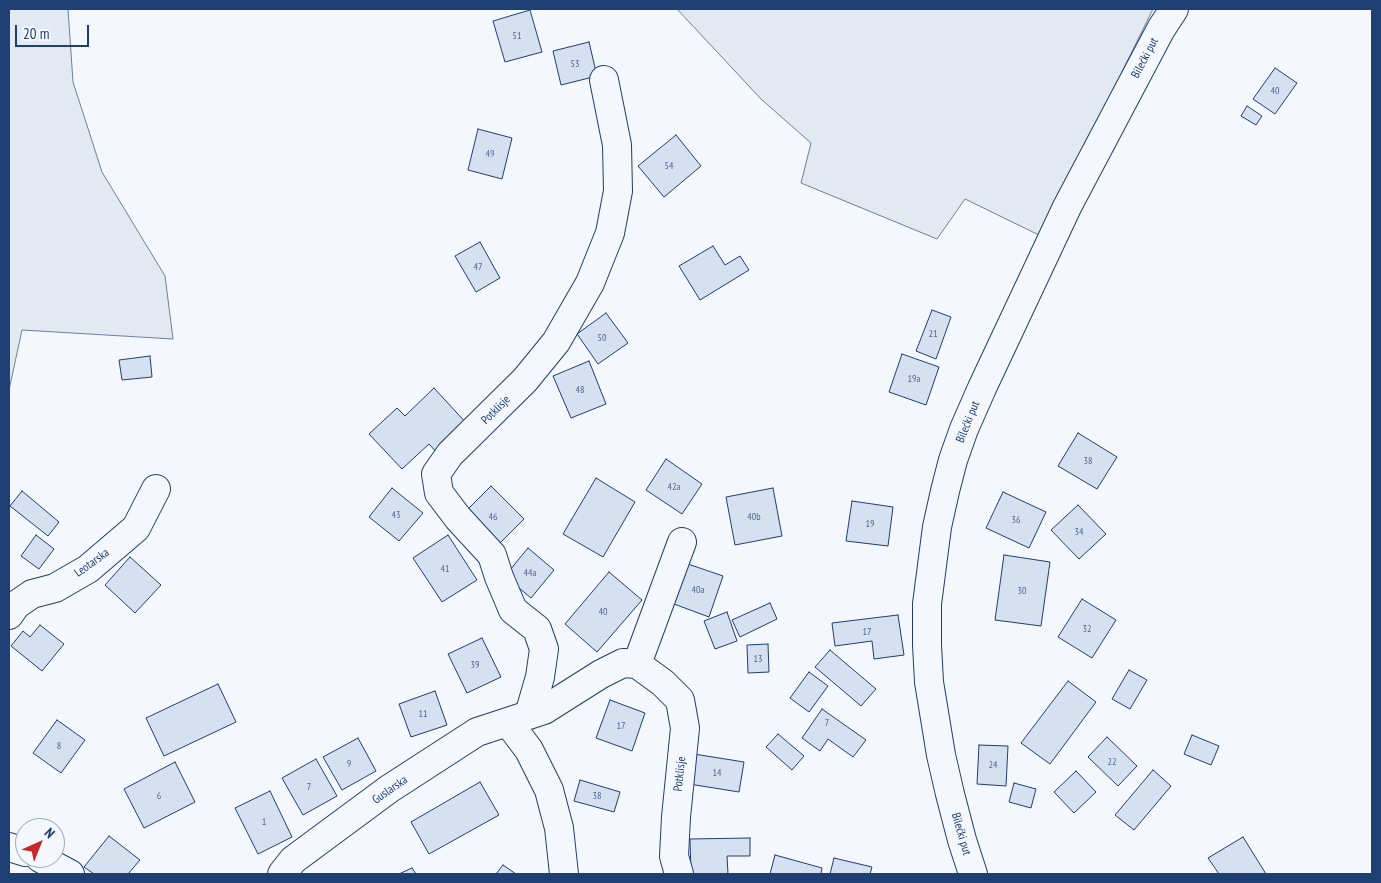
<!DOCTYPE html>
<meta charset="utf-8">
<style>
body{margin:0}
#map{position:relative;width:1381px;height:883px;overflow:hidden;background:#f4f7fb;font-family:"PT Sans Narrow",sans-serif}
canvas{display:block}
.frame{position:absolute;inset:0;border:10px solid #1d3f73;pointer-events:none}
.north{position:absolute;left:15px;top:818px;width:50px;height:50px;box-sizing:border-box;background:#f4f7fb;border:1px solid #9eadc5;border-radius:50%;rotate:44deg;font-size:14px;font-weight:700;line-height:20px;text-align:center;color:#1d3f73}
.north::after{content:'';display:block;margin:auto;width:18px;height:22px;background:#c62828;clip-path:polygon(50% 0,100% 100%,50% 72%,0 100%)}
.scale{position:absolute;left:15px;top:25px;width:74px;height:22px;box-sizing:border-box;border:2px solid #1d3f73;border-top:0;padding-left:6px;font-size:15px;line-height:18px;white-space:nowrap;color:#1d3f73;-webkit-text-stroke:4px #f4f7fb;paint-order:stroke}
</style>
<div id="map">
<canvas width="1381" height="883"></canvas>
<div class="frame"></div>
<div class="north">N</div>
<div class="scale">20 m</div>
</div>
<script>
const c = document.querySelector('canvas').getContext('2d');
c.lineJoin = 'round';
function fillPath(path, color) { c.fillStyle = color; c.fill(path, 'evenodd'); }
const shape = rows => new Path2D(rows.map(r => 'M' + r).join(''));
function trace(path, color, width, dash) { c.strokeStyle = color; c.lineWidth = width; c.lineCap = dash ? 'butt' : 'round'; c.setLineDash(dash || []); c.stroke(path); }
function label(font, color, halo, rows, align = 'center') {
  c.font = font + ' "PT Sans Narrow",sans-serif'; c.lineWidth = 4; c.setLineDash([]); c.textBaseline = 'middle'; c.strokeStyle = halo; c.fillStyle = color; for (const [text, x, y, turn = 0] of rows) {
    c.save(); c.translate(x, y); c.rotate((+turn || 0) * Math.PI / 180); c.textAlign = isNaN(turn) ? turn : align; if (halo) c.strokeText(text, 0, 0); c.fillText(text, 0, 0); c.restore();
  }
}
const green = shape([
 [9,9,68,9,73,82,102,172,165,276,173,339,22,330,9,390,9,9],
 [677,9,1153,9,1041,236,965,199,937,239,801,183,811,143,761,99,677,9]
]);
fillPath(green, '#e3e9f0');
trace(green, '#687fa3', 1);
const building = shape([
 [530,10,542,52,505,62,493,21,530,10],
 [589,42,597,76,561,85,553,51,589,42],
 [1275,68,1297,83,1275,114,1253,99,1275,68],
 [1247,106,1262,116,1256,125,1241,116,1247,106],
 [478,129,512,138,502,179,468,170,478,129],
 [676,135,701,166,664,197,638,166,676,135],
 [480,242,500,278,476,292,455,256,480,242],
 [713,246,725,265,740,256,749,270,700,300,679,266,713,246],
 [932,310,951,317,936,359,916,351,932,310],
 [606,313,628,343,598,364,577,334,606,313],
 [902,354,939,367,926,405,889,392,902,354],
 [150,356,152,377,122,380,119,360,150,356],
 [589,361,606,404,571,418,553,376,589,361],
 [434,388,468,425,438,454,429,444,402,469,369,434,397,408,405,416,434,388],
 [1078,433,1117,457,1097,489,1058,466,1078,433],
 [666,459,702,484,682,514,646,490,666,459],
 [596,478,635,502,603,557,563,534,596,478],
 [491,486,524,519,496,547,463,514,491,486],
 [392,488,423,513,399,541,369,517,392,488],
 [773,488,782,536,735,545,726,497,773,488],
 [22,491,59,522,48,536,10,506,22,491],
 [1003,492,1046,512,1029,548,986,528,1003,492],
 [852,501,893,507,888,546,846,541,852,501],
 [1078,505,1106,534,1079,559,1051,530,1078,505],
 [36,535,54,549,39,569,21,556,36,535],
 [448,535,477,580,442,602,413,558,448,535],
 [528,548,554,570,531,598,505,576,528,548],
 [1004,555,1050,562,1041,626,995,620,1004,555],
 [130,557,161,585,135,613,105,585,130,557],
 [688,564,723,576,709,617,674,604,688,564],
 [609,572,642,600,597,652,565,624,609,572],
 [1082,599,1116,620,1092,658,1058,637,1082,599],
 [770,603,777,619,740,637,732,620,770,603],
 [727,612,737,641,715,649,704,621,727,612],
 [898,615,904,655,874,659,872,641,835,646,832,623,898,615],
 [40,625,64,644,42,671,11,646,23,631,30,637,40,625],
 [482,638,501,677,467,693,448,654,482,638],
 [768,644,769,672,748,673,747,645,768,644],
 [830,650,876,689,861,706,815,667,830,650],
 [1129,670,1147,680,1130,709,1112,699,1129,670],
 [809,672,828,686,809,712,790,698,809,672],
 [1068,681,1096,702,1050,764,1021,743,1068,681],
 [218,684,236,722,164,756,146,718,218,684],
 [435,691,447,725,411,737,399,704,435,691],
 [610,700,645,713,632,751,596,738,610,700],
 [822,709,866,740,853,757,828,739,820,751,802,738,822,709],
 [57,720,85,740,61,773,33,753,57,720],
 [778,734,804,756,792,770,766,747,778,734],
 [1192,735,1219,746,1211,765,1184,754,1192,735],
 [1107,737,1137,766,1118,786,1088,757,1107,737],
 [358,738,376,771,342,790,323,757,358,738],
 [979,745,1008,746,1006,786,977,784,979,745],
 [694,754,744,762,739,792,689,784,694,754],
 [316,759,337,796,303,815,282,778,316,759],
 [175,762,195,802,144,828,124,789,175,762],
 [1153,770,1171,786,1134,830,1115,815,1153,770],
 [1076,771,1096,792,1074,813,1054,792,1076,771],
 [580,780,620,792,614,812,574,801,580,780],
 [480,782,499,815,429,854,411,822,480,782],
 [1014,783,1036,789,1031,808,1009,802,1014,783],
 [270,791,292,837,258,854,235,808,270,791],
 [109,836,140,860,128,874,94,874,84,867,109,836],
 [1243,837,1266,874,1219,874,1208,858,1243,837],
 [750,838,750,856,727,856,728,874,691,874,690,839,750,838],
 [775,855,822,868,821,874,770,874,775,855],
 [834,858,872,867,870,874,830,874,834,858],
 [503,865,516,874,496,874,503,865],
 [412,868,416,874,399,874,412,868]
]);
fillPath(building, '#d5e0f0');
trace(building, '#1d3f73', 1);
const minor = shape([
 [9,615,16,605,32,594,55,588,88,569,136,528,156,489],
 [637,664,663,683,680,700,685,728,676,817,674,856,679,874],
 [637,664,682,542],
 [529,715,540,677,544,649,537,629,513,610,499,577,492,555,458,518,439,493,436,474,450,454,525,380,556,342,590,283,610,233,618,191,617,145,604,80],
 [508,722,529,750,549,790,559,828,564,874],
 [9,847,25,852],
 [40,858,70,874],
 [282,874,293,860,389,789,477,732,544,710,601,674,623,663,637,664]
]);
const major = shape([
 [973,874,962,840,950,794,941,755,929,682,927,645,927,604,937,527,945,491,953,460,964,429,982,388,1067,207,1161,29,1174,9]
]);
trace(minor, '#1d3f73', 30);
trace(major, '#1d3f73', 30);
trace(minor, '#f4f7fb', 28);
trace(major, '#f4f7fb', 28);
label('10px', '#4b6792', null, [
 ["51",517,36],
 ["53",575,64],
 ["40",1275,91],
 ["49",490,154],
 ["54",669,166],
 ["47",478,267],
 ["21",933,334],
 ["50",602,338],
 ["19a",914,379],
 ["48",580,390],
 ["38",1088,461],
 ["42a",674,487],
 ["43",396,515],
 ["46",493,517],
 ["40b",754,517],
 ["36",1016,520],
 ["19",870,524],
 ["34",1079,532],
 ["41",445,569],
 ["44a",530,573],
 ["40a",698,590],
 ["30",1022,591],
 ["40",603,612],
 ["32",1087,629],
 ["17",867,632],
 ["13",758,659],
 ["39",475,665],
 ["11",423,714],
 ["7",827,723],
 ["17",621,726],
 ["8",59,746],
 ["22",1112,762],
 ["9",349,764],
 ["24",993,765],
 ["14",717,773],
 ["7",309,787],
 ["6",159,796],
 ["38",597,796],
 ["1",264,822]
]);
label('12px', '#1d3f73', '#f4f7fb', [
 ["Bilećki put",1145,58,-62],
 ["Potklisje",496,410,-45],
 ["Bilećki put",968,422,-68],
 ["Leotarska",92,563,-36],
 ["Potklisje",680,774,-84],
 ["Guslarska",390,790,-35],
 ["Bilećki put",961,834,74]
]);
</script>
